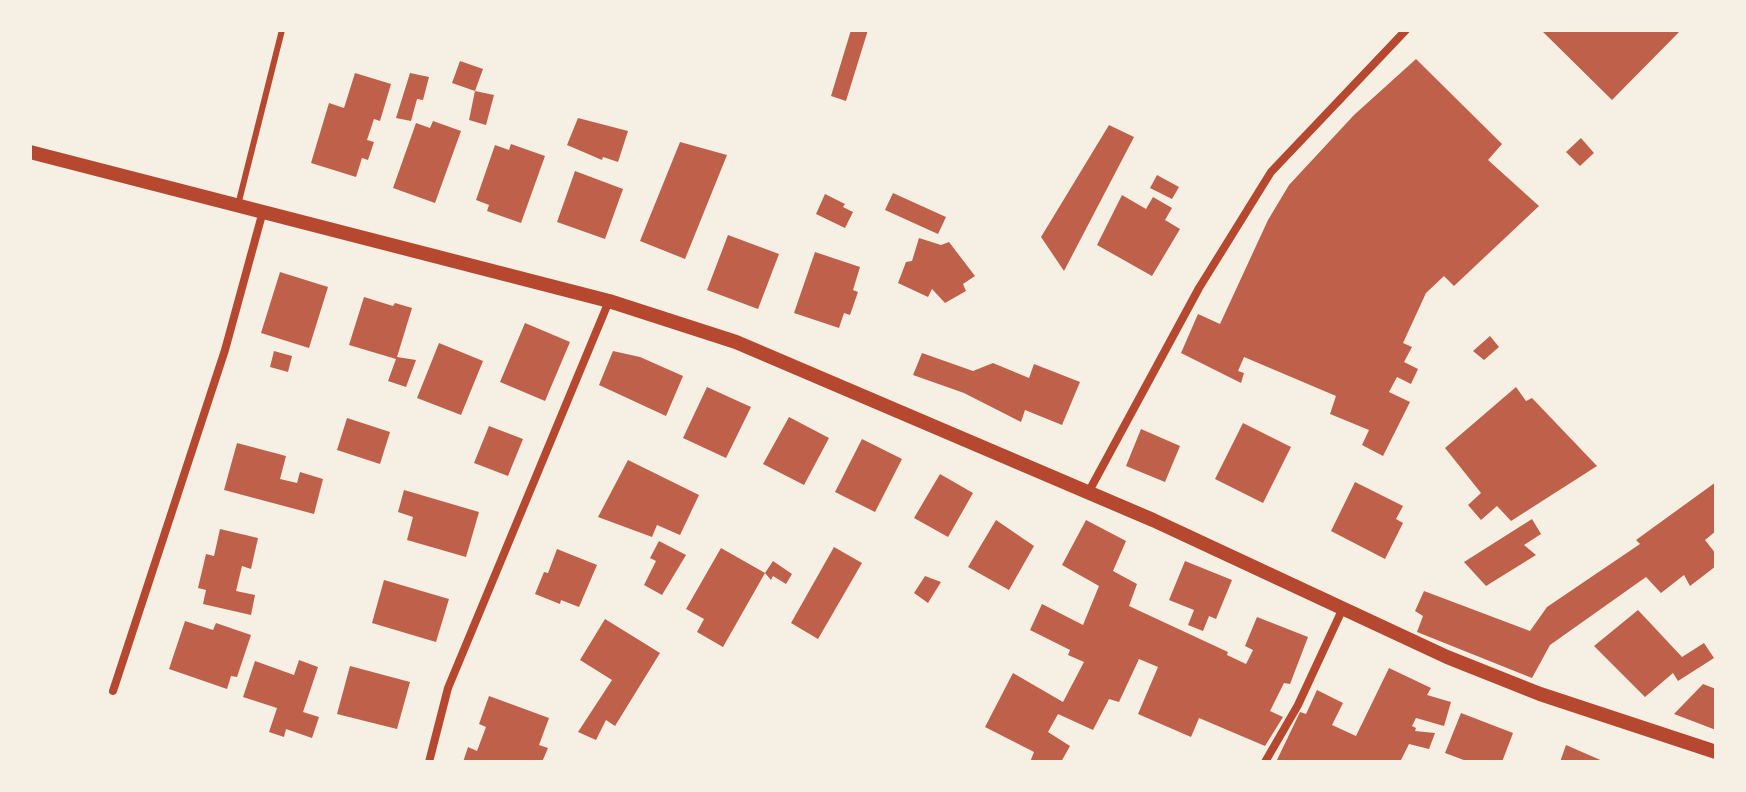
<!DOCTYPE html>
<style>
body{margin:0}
#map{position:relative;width:1746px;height:792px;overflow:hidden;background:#f6efe4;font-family:"Golos Text",sans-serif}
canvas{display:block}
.frame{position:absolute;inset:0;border:32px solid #f6efe4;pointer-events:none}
</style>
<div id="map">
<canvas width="1746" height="792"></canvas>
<div class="frame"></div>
</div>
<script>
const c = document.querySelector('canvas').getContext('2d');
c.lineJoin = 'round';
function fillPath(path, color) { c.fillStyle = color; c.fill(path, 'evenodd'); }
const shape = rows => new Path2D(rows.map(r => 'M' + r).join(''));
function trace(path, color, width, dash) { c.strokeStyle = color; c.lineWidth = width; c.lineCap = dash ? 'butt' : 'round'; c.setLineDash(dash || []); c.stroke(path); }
fillPath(shape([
 [851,30,868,30,846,101,831,96],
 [1541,30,1681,30,1612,100],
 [1416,59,1502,144,1488,160,1539,206,1454,286,1444,276,1426,293,1403,343,1412,347,1404,362,1418,369,1411,384,1397,377,1389,392,1410,402,1383,456,1362,445,1369,430,1330,414,1336,396,1244,357,1238,371,1244,373,1241,383,1181,353,1198,314,1220,324,1268,220,1289,185,1354,115],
 [460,61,483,69,475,91,452,83],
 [355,73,391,84,380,121,374,119,367,140,374,142,368,160,362,158,356,177,311,163,329,103,344,108],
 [410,73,429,77,423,100,417,99,411,121,396,118],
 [475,91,494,95,486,125,469,120],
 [578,118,628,131,618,162,603,157,602,160,567,145],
 [433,121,461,131,435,203,393,188,416,123,430,128],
 [1109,125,1134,137,1064,271,1041,237],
 [1581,138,1594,153,1580,166,1566,152],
 [680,142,727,155,685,259,640,241],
 [511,144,545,156,521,223,487,211,489,205,476,200,495,145,509,150],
 [575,171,623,189,605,239,557,222],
 [1157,175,1179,187,1172,199,1150,188],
 [893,193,946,217,938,234,885,210],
 [825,194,845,204,843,207,853,212,845,228,816,214],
 [1122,195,1146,209,1153,197,1172,208,1165,220,1180,229,1152,276,1097,245],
 [728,235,779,254,758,309,707,290],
 [919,238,941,245,949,242,975,276,963,284,966,291,945,303,932,289,928,297,898,283,906,262,912,261],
 [815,252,860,267,853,290,858,292,850,315,844,313,839,328,794,313],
 [280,272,328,287,309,348,261,333],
 [364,297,393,306,395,303,412,308,397,357,416,360,406,387,388,381,396,359,349,345],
 [525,323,570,342,545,401,500,382],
 [1490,336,1499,347,1484,360,1473,351],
 [439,343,483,361,461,415,417,398],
 [274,351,292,356,288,372,270,367],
 [613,351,640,357,683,376,666,416,599,385],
 [922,353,973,371,993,363,1029,378,1034,364,1080,382,1062,425,1025,410,1021,422,964,393,913,375],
 [707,387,751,407,726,458,683,438],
 [1516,387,1526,401,1532,398,1597,466,1511,521,1497,506,1481,520,1468,505,1481,493,1445,448],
 [789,417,829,438,804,485,763,464],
 [347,418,390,432,380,464,337,450],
 [1243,423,1291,447,1263,503,1215,479],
 [489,426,523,439,508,476,474,463],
 [1141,429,1180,446,1165,482,1126,466],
 [862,439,902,459,875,512,835,492],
 [237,443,286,456,280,479,297,483,300,472,323,479,314,514,224,490],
 [628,460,699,495,680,535,657,525,652,537,598,517],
 [940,474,973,493,948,537,914,518],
 [1355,482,1403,506,1396,519,1403,523,1385,559,1331,531],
 [1716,482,1716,531,1705,540,1716,554,1716,566,1690,586,1684,575,1661,593,1646,577,1550,645,1532,678,1417,632,1423,616,1415,611,1424,591,1530,631,1547,607,1640,544,1636,540],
 [404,490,479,512,466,557,407,540,413,517,398,512],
 [1532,519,1541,534,1524,545,1536,555,1486,586,1464,562],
 [996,520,1034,546,1009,590,968,567],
 [1086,520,1126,541,1113,571,1137,584,1129,606,1228,652,1227,655,1246,664,1253,650,1245,646,1257,617,1308,637,1290,684,1284,683,1270,711,1283,717,1265,746,1199,718,1191,737,1138,714,1158,667,1139,659,1119,702,1109,699,1093,730,1058,714,1048,732,1070,746,1061,762,1030,762,1034,752,985,727,1013,673,1063,702,1084,662,1068,655,1070,650,1030,630,1042,604,1083,625,1099,586,1062,565],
 [220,529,258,538,251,569,242,566,236,591,255,595,251,615,203,604,206,590,198,588,206,554,214,556],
 [659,541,686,555,662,595,644,585,656,561,650,558],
 [834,547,862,563,818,639,791,623],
 [721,548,765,573,723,647,697,632,704,619,686,609],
 [557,549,597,565,579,607,561,600,560,604,535,594,544,572,548,573],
 [773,561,792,574,786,584,773,576,771,580,765,573],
 [1185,561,1232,580,1216,619,1209,616,1203,631,1188,625,1194,610,1169,600],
 [925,576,941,582,928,603,914,593],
 [384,580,449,599,436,642,372,623],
 [1638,610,1682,657,1704,643,1714,658,1678,681,1673,673,1645,697,1594,646],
 [605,619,660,653,615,726,606,720,596,740,578,732,612,680,580,660],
 [185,621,213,630,216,623,251,635,237,677,231,676,227,689,169,669],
 [299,660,318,667,303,712,319,717,312,738,286,729,284,737,269,732,277,708,243,697,255,661,294,675],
 [350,666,410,682,397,729,337,714],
 [1389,668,1431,688,1427,695,1451,702,1444,726,1416,718,1412,726,1416,728,1415,731,1435,733,1429,749,1409,744,1400,762,1276,762,1300,712,1306,714,1317,690,1343,703,1332,725,1356,736],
 [1703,684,1716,689,1716,730,1674,714],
 [489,696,549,718,539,745,548,748,542,762,463,762,468,747,477,751,486,727,479,724],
 [1461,713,1513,733,1502,762,1469,762,1445,753],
 [1566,745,1605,762,1560,762]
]), '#bf614a');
trace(shape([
 [238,205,282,30]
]), '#b5482f', 6);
trace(shape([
 [1088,493,1199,288,1271,172,1406,30],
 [113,691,225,350,263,211],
 [429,762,448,688,609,301],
 [1265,762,1298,705,1343,608]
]), '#b5482f', 8);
trace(shape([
 [30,152,609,301,736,342,1153,520,1447,657,1540,694,1716,752]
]), '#b5482f', 14);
</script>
